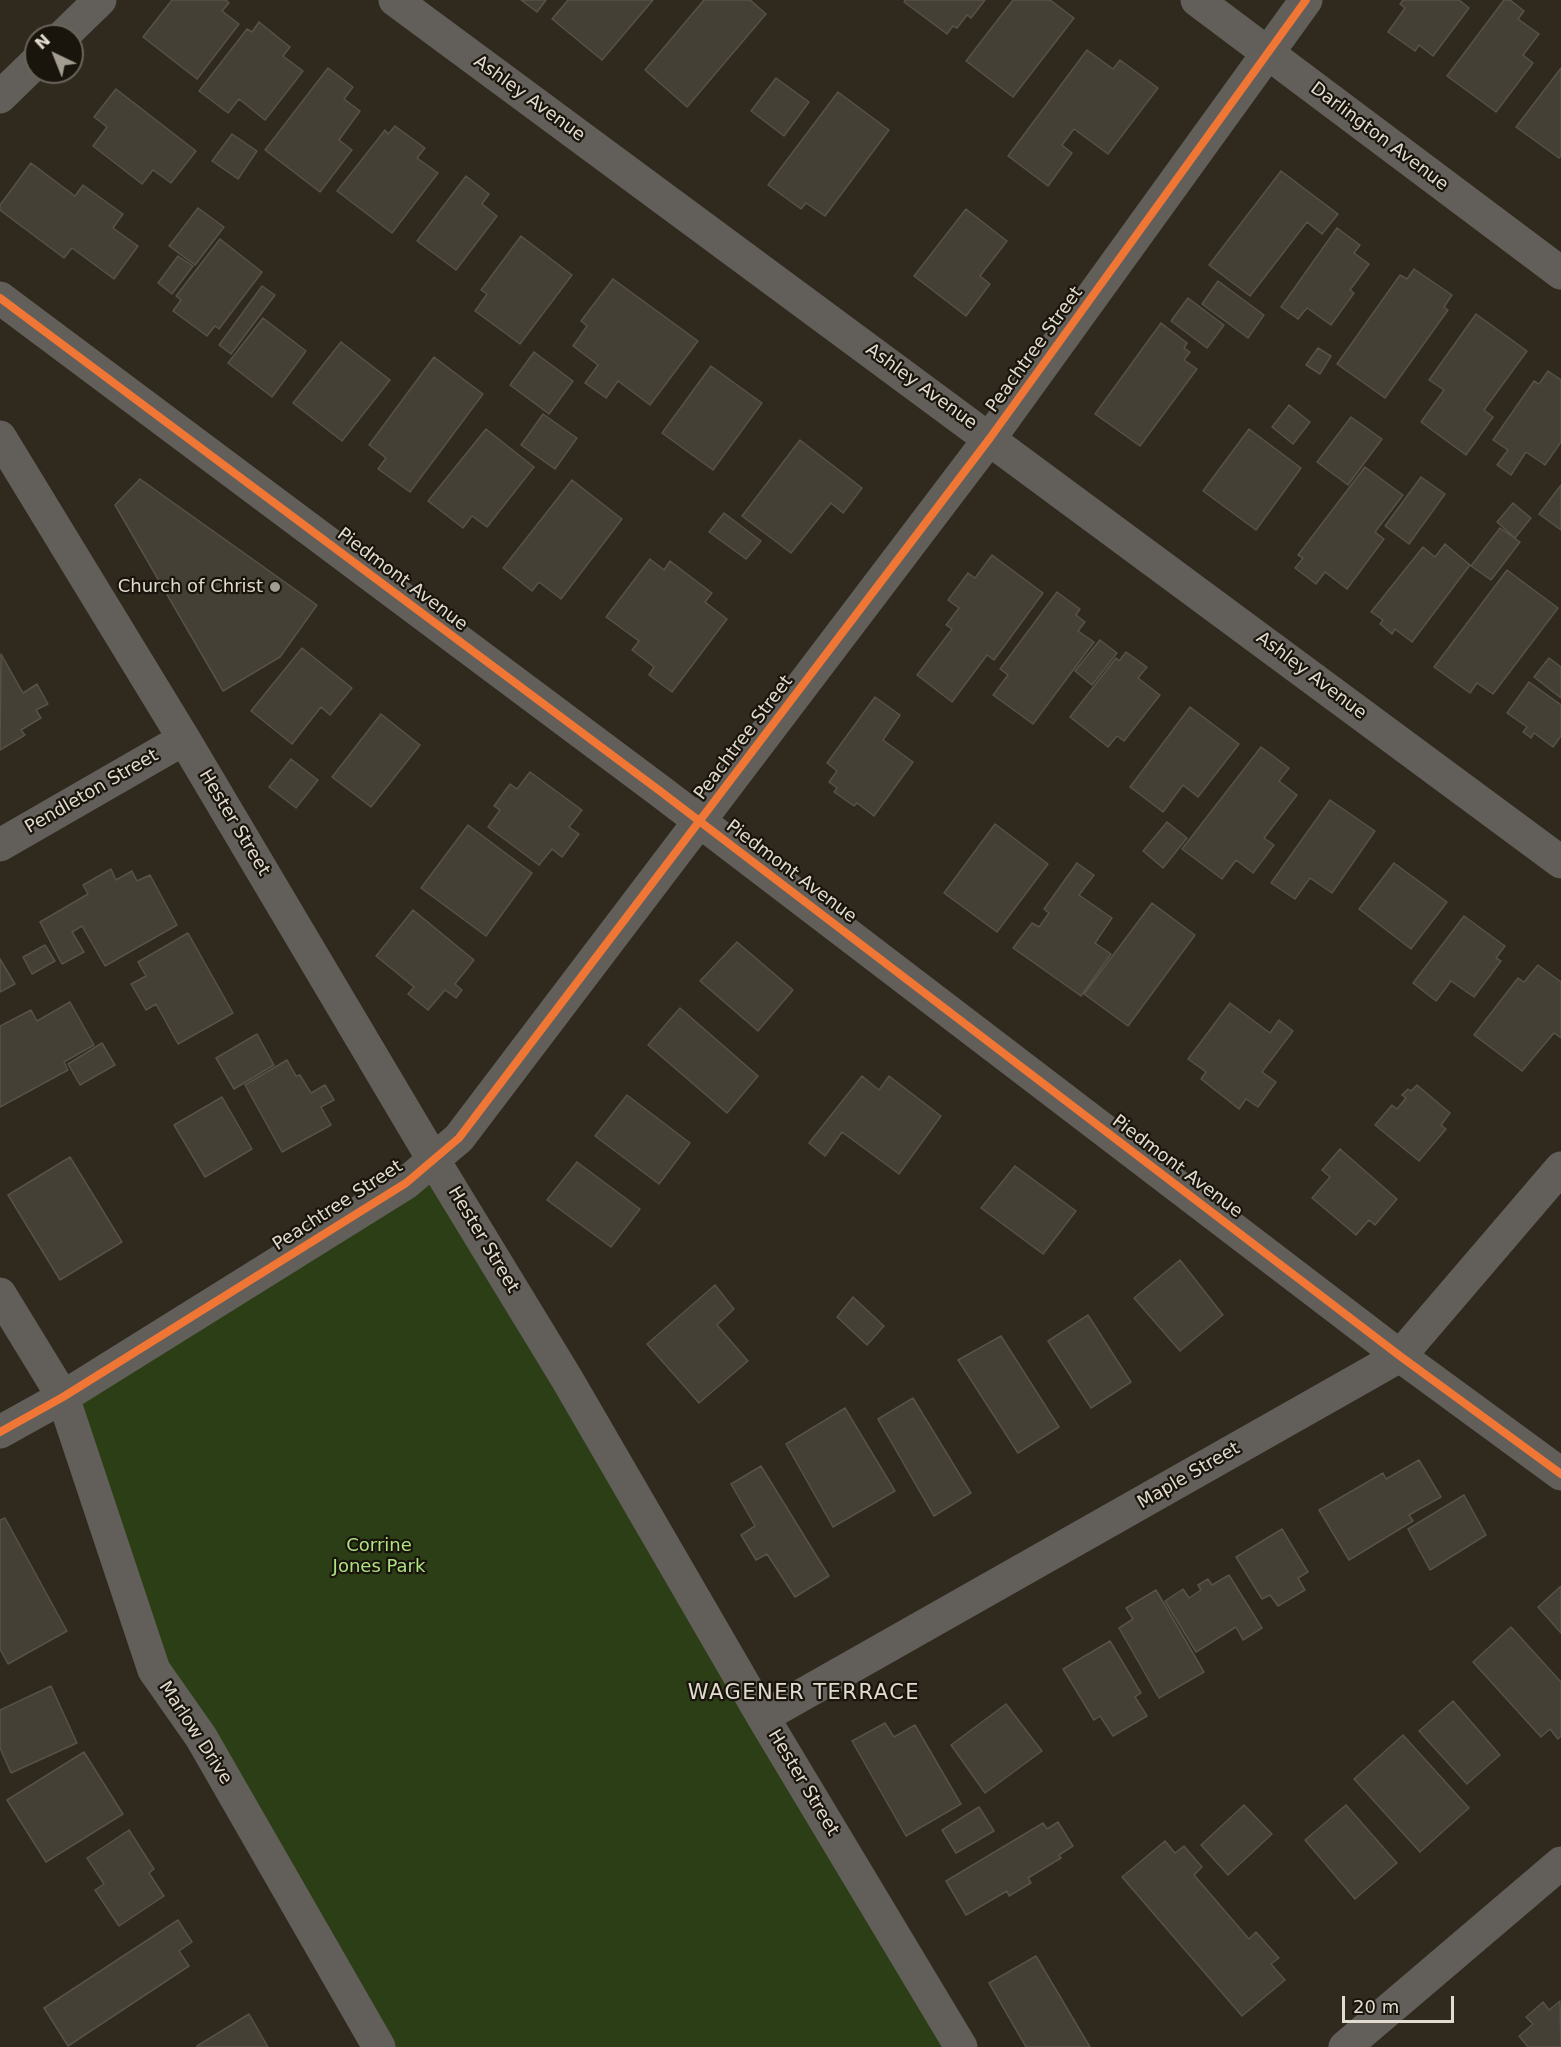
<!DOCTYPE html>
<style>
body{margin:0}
#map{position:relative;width:1561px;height:2047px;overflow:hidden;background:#2f291e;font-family:"DejaVu Sans",sans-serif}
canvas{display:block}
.north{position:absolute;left:24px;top:24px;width:60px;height:60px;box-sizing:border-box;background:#19140c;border:2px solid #69645a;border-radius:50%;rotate:317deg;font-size:16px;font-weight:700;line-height:24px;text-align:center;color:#e2dbcf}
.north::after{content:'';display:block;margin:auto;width:21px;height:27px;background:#a39d91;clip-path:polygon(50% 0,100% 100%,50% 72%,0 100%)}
.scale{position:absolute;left:1342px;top:1996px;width:112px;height:27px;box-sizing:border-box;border:3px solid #e2dbcf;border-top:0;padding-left:8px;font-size:18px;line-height:21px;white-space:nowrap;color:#e2dbcf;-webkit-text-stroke:4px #19140c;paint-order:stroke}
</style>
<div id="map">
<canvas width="1561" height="2047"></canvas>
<div class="north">N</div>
<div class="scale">20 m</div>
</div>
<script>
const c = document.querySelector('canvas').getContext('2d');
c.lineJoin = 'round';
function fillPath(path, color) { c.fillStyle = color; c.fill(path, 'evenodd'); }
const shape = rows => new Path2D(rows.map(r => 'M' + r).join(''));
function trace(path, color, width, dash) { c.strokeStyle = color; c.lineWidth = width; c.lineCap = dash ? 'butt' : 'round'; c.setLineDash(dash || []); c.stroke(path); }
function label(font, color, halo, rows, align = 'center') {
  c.font = font + ' "DejaVu Sans",sans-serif'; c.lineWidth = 4.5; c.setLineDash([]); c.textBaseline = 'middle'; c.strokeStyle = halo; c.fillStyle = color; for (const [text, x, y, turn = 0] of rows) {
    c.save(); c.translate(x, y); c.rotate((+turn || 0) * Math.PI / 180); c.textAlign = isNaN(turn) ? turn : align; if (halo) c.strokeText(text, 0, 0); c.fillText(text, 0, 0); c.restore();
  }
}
fillPath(shape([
 [433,1159,961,2047,379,2047,154,1670,63,1397]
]), '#2b3e16');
const building = shape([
 [172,0,226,0,229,3,222,11,239,24,197,79,143,37,172,0],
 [521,0,546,0,537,12,521,0],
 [568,0,653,0,602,60,552,19,568,0],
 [704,0,750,0,766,14,687,107,645,70,704,0],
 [905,0,985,0,971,18,967,15,957,28,953,26,947,34,904,2,905,0],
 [1013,0,1050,0,1074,18,1013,97,966,61,1013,0],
 [1403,0,1459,0,1469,8,1433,56,1419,45,1415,51,1388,32,1405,8,1400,4,1403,0],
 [1504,0,1510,0,1524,11,1518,19,1539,34,1523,55,1533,63,1496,112,1447,76,1504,0],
 [259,22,290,47,283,56,303,71,265,120,239,99,228,113,199,91,247,29,252,32,259,22],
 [1087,50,1113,69,1120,60,1158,88,1108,154,1074,129,1062,145,1072,153,1048,186,1008,156,1087,50],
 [328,68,353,87,344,99,360,111,339,140,352,150,320,192,265,150,328,68],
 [1561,68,1561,156,1559,158,1516,127,1561,68],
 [776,78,809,102,784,136,751,111,776,78],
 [116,89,196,151,171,183,153,170,142,184,93,146,107,127,94,117,116,89],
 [838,92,889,130,825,216,806,203,801,209,768,185,838,92],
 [395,126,425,148,417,158,438,173,392,233,337,191,385,130,388,134,395,126],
 [232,134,257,151,238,179,212,161,232,134],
 [31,163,75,196,83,185,123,214,113,228,138,246,114,279,72,248,64,258,0,210,0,205,31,163],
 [1281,171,1338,214,1322,234,1307,222,1250,296,1209,265,1281,171],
 [466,176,489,194,482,204,497,216,456,270,417,241,466,176],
 [198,208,224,227,195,265,169,246,198,208],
 [966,209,1007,241,980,276,990,284,966,316,914,276,966,209],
 [1337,228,1360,245,1354,253,1369,264,1350,290,1354,293,1331,325,1307,308,1298,319,1281,307,1337,228],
 [521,236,572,275,520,344,475,311,487,294,481,290,521,236],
 [220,239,262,272,219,329,215,326,207,336,173,311,181,300,176,296,220,239],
 [178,256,193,266,172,294,158,283,178,256],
 [1414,269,1452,295,1444,307,1448,310,1385,398,1337,364,1400,275,1407,279,1414,269],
 [613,279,698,341,650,405,618,381,606,398,585,383,598,365,573,346,587,326,581,321,613,279],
 [1218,281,1264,315,1248,338,1202,304,1218,281],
 [262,286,275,295,231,354,219,345,262,286],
 [1188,298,1224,325,1207,348,1171,321,1188,298],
 [1476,314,1527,351,1484,410,1493,417,1466,455,1421,422,1444,390,1429,380,1476,314],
 [263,318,306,351,272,397,228,363,263,318],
 [1161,323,1187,343,1184,348,1190,352,1184,360,1197,369,1140,446,1095,414,1161,323],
 [341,342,390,380,342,441,293,403,341,342],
 [1318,348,1331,356,1320,374,1306,365,1318,348],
 [534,352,573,381,549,414,510,385,534,352],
 [434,357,483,394,410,492,378,469,386,458,369,445,434,357],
 [711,366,762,403,713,470,662,433,711,366],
 [1548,371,1561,380,1561,442,1545,465,1526,452,1511,475,1497,465,1508,450,1493,440,1534,381,1539,384,1548,371],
 [1289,405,1310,422,1293,444,1272,427,1289,405],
 [543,414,577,438,555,469,521,445,543,414],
 [1351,417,1382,439,1348,485,1317,462,1351,417],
 [486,429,534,467,487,527,472,516,463,528,428,501,486,429],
 [1249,429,1301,468,1256,530,1203,491,1249,429],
 [800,440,862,488,843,513,831,503,791,553,742,516,800,440],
 [1365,467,1403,495,1375,532,1384,539,1347,589,1325,572,1316,584,1295,568,1303,558,1298,555,1365,467],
 [1421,477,1445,494,1409,544,1385,526,1421,477],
 [140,479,317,605,280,657,223,691,115,505,140,479],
 [572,480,622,519,561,599,539,582,532,591,503,568,572,480],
 [1561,485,1561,530,1539,514,1561,485],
 [1513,503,1531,518,1515,538,1497,522,1513,503],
 [724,513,761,541,746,559,709,532,724,513],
 [1500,528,1520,542,1491,580,1471,566,1500,528],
 [1445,544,1470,565,1412,642,1395,629,1392,634,1380,624,1383,620,1371,612,1423,547,1435,557,1445,544],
 [992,555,1043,593,994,660,987,655,952,702,917,675,952,629,946,625,959,608,948,600,968,573,975,578,992,555],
 [650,559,664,570,670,561,712,593,705,602,727,619,672,692,649,675,654,667,632,650,639,641,606,617,650,559],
 [1507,570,1558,608,1493,694,1477,683,1470,693,1434,667,1507,570],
 [1057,592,1080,609,1076,615,1085,622,1078,631,1094,642,1033,724,993,695,1008,675,1000,669,1057,592],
 [1100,640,1117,653,1092,685,1075,671,1100,640],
 [302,648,352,688,330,715,321,707,292,744,251,711,302,648],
 [1126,652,1147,667,1138,678,1160,695,1124,741,1117,736,1108,747,1070,717,1116,658,1119,661,1126,652],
 [1,654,23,693,37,684,48,704,36,710,41,718,21,730,25,735,0,750,1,654],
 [1549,658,1561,667,1561,698,1534,677,1549,658],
 [1529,682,1561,705,1561,736,1553,747,1534,733,1531,738,1523,732,1527,727,1507,713,1529,682],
 [875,697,900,715,883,740,913,762,874,816,857,803,854,806,834,792,837,788,829,782,837,771,827,763,875,697],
 [1190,707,1239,744,1198,797,1183,785,1163,812,1130,787,1190,707],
 [381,714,420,745,371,807,332,777,381,714],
 [1261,747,1289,768,1279,781,1297,795,1264,838,1274,845,1253,873,1236,860,1222,879,1182,849,1261,747],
 [291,759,318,780,296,808,269,787,291,759],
 [530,772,582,810,569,827,579,834,562,857,552,849,539,865,488,827,500,810,494,806,510,784,517,789,530,772],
 [1330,800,1375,831,1332,893,1310,878,1295,899,1271,883,1330,800],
 [1167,822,1187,838,1163,868,1143,851,1167,822],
 [995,824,1048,864,997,932,944,893,995,824],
 [468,825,532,873,486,936,421,888,468,825],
 [1077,863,1094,875,1079,895,1112,918,1095,943,1111,954,1081,996,1013,948,1032,923,1039,927,1049,913,1044,909,1077,863],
 [1394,863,1447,902,1411,949,1359,909,1394,863],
 [111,869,116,880,132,871,137,881,150,875,177,925,105,966,82,926,72,932,84,952,62,964,40,922,88,894,83,885,111,869],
 [1152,903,1195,935,1128,1026,1084,994,1152,903],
 [413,910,474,960,455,984,462,990,456,998,445,990,428,1010,408,994,414,987,376,956,413,910],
 [1464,916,1505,946,1496,958,1501,961,1474,997,1451,981,1436,1001,1413,983,1464,916],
 [188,933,233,1013,178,1044,156,1004,146,1010,131,984,146,976,138,962,188,933],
 [737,942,793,990,758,1031,700,981,737,942],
 [45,945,55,961,32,974,23,957,45,945],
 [0,959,15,984,0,992,0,959],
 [1538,965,1561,982,1561,1038,1554,1033,1522,1071,1474,1035,1518,978,1524,982,1538,965],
 [70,1002,94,1045,64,1062,68,1070,0,1107,0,1026,31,1010,37,1021,70,1002],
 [1230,1003,1270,1033,1279,1020,1293,1031,1262,1072,1276,1082,1258,1107,1246,1099,1239,1109,1201,1079,1206,1072,1188,1059,1230,1003],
 [680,1008,758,1076,727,1113,648,1045,680,1008],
 [257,1034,274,1065,234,1089,216,1058,257,1034],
 [102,1043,115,1065,80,1085,68,1064,102,1043],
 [287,1060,296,1076,300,1075,311,1093,325,1085,334,1100,321,1107,331,1125,282,1152,245,1085,287,1060],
 [862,1076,879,1090,889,1076,941,1116,899,1174,842,1132,825,1156,809,1143,862,1076],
 [1417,1085,1450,1113,1441,1125,1446,1129,1419,1161,1375,1125,1392,1105,1397,1109,1406,1098,1402,1095,1408,1089,1411,1091,1417,1085],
 [627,1095,690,1143,659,1184,595,1136,627,1095],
 [222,1097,252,1149,205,1177,174,1125,222,1097],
 [1340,1149,1397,1199,1375,1225,1369,1220,1356,1235,1312,1198,1330,1177,1322,1170,1340,1149],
 [70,1157,122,1242,60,1280,8,1195,70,1157],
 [577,1162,640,1209,611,1247,547,1200,577,1162],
 [1015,1166,1076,1211,1043,1254,981,1208,1015,1166],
 [1180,1260,1223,1315,1180,1351,1134,1298,1180,1260],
 [715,1285,734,1309,717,1325,748,1361,699,1403,647,1344,715,1285],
 [853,1297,884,1326,867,1345,837,1317,853,1297],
 [1088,1315,1131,1382,1091,1408,1048,1341,1088,1315],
 [1001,1336,1059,1427,1018,1453,958,1360,1001,1336],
 [913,1398,971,1493,934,1516,878,1419,913,1398],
 [845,1408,895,1491,833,1527,786,1444,845,1408],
 [1419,1460,1441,1497,1409,1515,1413,1521,1349,1560,1319,1510,1383,1473,1386,1479,1419,1460],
 [761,1466,829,1576,795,1597,767,1554,756,1560,741,1535,755,1526,731,1484,761,1466],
 [1464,1495,1486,1535,1430,1570,1408,1529,1464,1495],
 [5,1518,67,1631,8,1664,0,1649,0,1520,5,1518],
 [1282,1529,1308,1572,1298,1578,1305,1590,1278,1606,1270,1595,1262,1599,1236,1557,1282,1529],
 [1229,1575,1262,1628,1243,1640,1236,1627,1196,1652,1165,1601,1183,1589,1189,1598,1201,1590,1198,1585,1208,1579,1212,1585,1229,1575],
 [1561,1586,1561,1633,1538,1607,1561,1586],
 [1156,1590,1204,1672,1159,1698,1119,1628,1133,1619,1126,1608,1156,1590],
 [1511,1627,1561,1682,1561,1736,1558,1739,1550,1729,1541,1737,1473,1662,1511,1627],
 [1110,1641,1141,1693,1135,1697,1147,1716,1113,1736,1100,1716,1094,1720,1063,1669,1110,1641],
 [51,1686,77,1743,11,1773,0,1748,0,1710,51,1686],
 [1453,1701,1500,1755,1467,1784,1419,1731,1453,1701],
 [1006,1704,1042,1751,985,1793,951,1745,1006,1704],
 [885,1723,894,1737,915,1725,961,1804,906,1836,852,1741,885,1723],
 [1403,1735,1469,1808,1420,1852,1354,1779,1403,1735],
 [84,1752,123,1814,46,1862,7,1800,84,1752],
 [1244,1805,1272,1834,1228,1875,1201,1845,1244,1805],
 [1346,1805,1397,1863,1355,1899,1305,1840,1346,1805],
 [979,1807,994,1831,956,1853,942,1830,979,1807],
 [1058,1822,1073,1846,1059,1855,1061,1858,1028,1878,1031,1883,1009,1896,1007,1891,966,1915,946,1881,1043,1823,1047,1829,1058,1822],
 [129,1830,154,1869,149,1873,164,1896,119,1926,95,1890,104,1884,87,1858,129,1830],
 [1165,1841,1175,1853,1184,1846,1202,1867,1194,1875,1249,1939,1256,1932,1279,1958,1271,1964,1285,1980,1242,2016,1122,1877,1165,1841],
 [178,1920,192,1942,179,1951,189,1966,68,2046,44,2008,178,1920],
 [1036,1956,1090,2047,1026,2047,989,1983,1036,1956],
 [1560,2001,1561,2047,1528,2047,1519,2036,1533,2024,1526,2017,1543,2002,1549,2010,1560,2001],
 [249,2014,268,2047,197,2047,197,2046,249,2014]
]);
fillPath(building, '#454036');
trace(building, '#565249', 1.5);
trace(shape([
 [395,0,1561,862],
 [1197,0,1561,273],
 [63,36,100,0],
 [0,97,36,62],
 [0,298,660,791,1400,1356,1561,1474],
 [0,437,184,739,433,1159,567,1379,763,1717,961,2047],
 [0,845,184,739],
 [0,1294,63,1397,154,1670,201,1737,379,2047],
 [0,1432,63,1397,406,1183,459,1138,990,438,1306,0],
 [763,1717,1400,1356,1561,1168],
 [1345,2047,1561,1863]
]), '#625f5a', 33);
trace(shape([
 [0,298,660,791,1400,1356,1561,1474],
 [0,1432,63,1397,406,1183,459,1138,990,438,1306,0]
]), '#f07635', 8);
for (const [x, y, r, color] of [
 [275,587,6,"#a39d91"]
]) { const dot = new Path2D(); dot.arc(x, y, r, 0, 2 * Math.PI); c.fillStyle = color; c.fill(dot); trace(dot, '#19140c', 2); }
label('18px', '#e2dbcf', '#19140c', [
 ["Ashley Avenue",529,99,36],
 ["Darlington Avenue",1379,137,37],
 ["Peachtree Street",1035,350,-54],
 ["Ashley Avenue",921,387,36],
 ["Piedmont Avenue",402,580,37],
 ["Ashley Avenue",1311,676,37],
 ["Peachtree Street",744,738,-53],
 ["Pendleton Street",92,792,-30],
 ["Hester Street",234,823,59],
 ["Piedmont Avenue",791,872,37],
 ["Piedmont Avenue",1177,1167,37],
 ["Peachtree Street",338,1206,-33],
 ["Hester Street",483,1240,59],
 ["Maple Street",1189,1476,-30],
 ["Marlow Drive",195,1733,57],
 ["Hester Street",803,1783,59]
]);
label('18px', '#e2dbcf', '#19140c', [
 ["Church of Christ",263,587]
], 'right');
label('18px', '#ade381', '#19140c', [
 ["Corrine",379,1546],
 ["Jones Park",379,1567]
]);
c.letterSpacing = '1.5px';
label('21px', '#e2dbcf', '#19140c', [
 ["WAGENER TERRACE",804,1694]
]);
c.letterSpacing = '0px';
</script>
